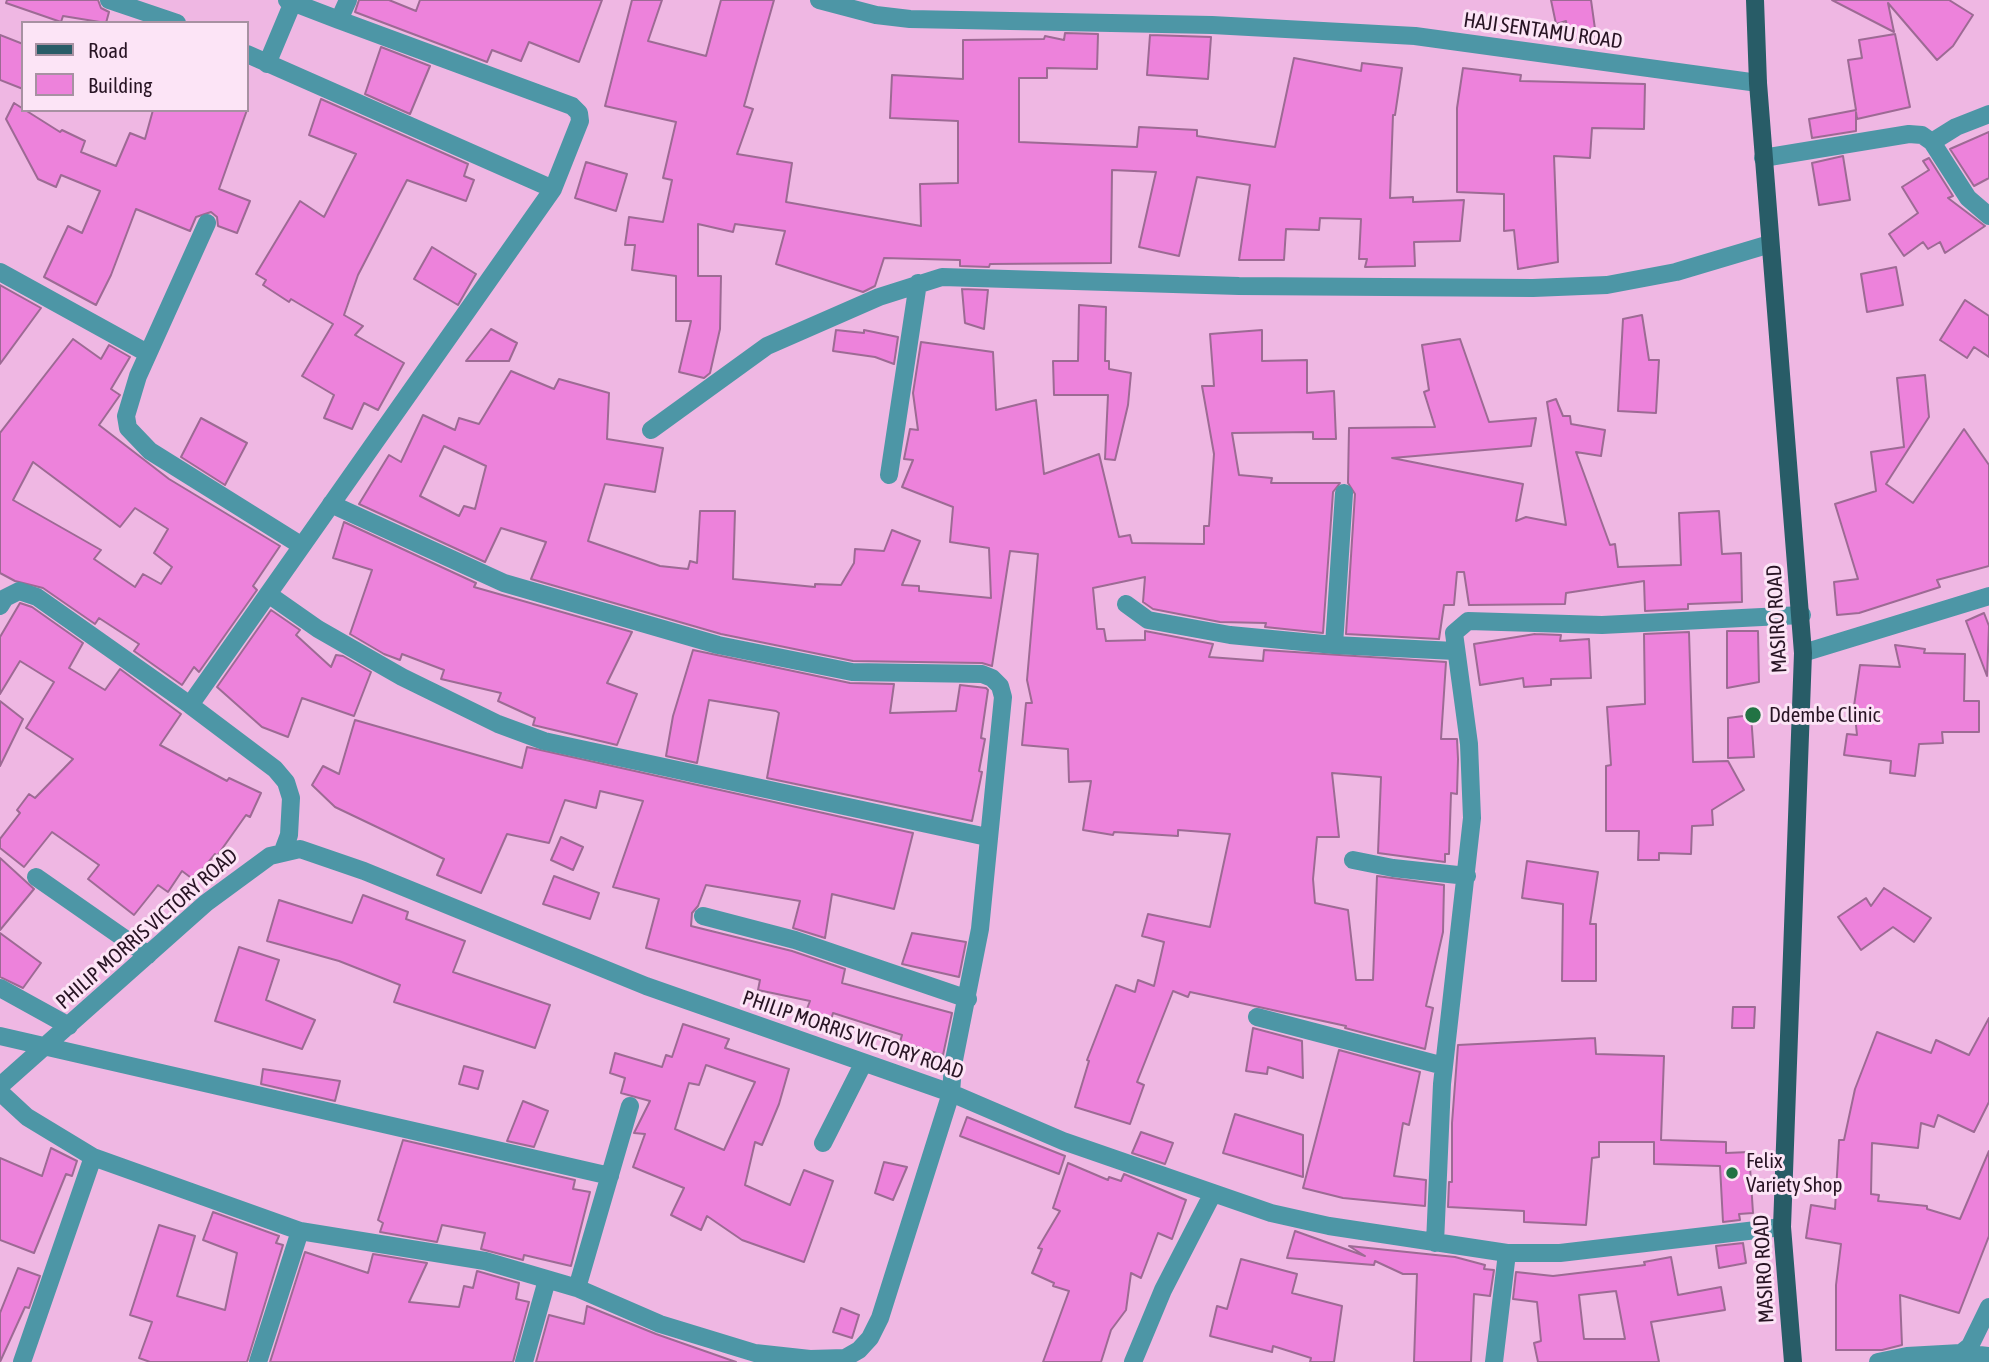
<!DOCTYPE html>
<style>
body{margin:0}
#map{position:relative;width:1989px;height:1362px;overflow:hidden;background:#efb7e3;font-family:"Asap Condensed",sans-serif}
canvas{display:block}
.legend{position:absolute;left:21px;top:21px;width:228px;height:91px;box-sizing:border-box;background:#fce4f6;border:2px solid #a791a2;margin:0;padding:9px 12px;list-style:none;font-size:21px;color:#281424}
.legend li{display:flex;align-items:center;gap:14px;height:35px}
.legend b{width:35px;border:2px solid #a791a2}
</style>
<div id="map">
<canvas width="1989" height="1362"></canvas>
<ul class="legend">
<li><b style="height:9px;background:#285c67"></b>Road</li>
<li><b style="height:19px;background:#ed82db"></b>Building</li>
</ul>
</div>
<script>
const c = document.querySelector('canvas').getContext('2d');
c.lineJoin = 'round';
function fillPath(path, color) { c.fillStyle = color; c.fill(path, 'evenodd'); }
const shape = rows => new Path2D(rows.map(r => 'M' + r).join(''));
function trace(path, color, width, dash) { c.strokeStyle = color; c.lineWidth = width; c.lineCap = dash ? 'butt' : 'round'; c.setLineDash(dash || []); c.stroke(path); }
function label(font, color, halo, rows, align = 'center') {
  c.font = font + ' "Asap Condensed",sans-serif'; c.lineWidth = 6; c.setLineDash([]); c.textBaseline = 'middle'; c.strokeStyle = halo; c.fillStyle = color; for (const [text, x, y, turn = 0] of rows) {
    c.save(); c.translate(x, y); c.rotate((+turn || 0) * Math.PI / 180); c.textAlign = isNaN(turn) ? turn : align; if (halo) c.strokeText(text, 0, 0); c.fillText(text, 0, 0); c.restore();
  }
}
const building = shape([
 [7,0,98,0,101,8,109,12,106,23,63,16,61,22,6,3,7,0],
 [359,0,389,0,416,11,420,0,602,0,579,62,529,42,521,61,492,50,487,62,355,12,359,0],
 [632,0,662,0,648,41,706,56,721,0,774,0,744,106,753,109,737,154,792,163,786,202,921,226,920,184,958,183,958,121,890,118,892,75,963,79,963,40,1044,39,1045,36,1064,40,1065,33,1098,34,1097,69,1047,68,1047,78,1019,78,1019,142,1137,147,1139,127,1197,130,1197,136,1275,147,1294,58,1361,71,1362,63,1402,68,1395,115,1393,115,1390,198,1413,197,1413,202,1464,200,1460,241,1414,242,1415,266,1365,267,1367,259,1359,259,1361,219,1320,218,1319,230,1286,229,1284,260,1239,260,1250,185,1197,177,1179,256,1139,247,1156,172,1112,170,1111,263,990,264,989,267,960,266,960,260,884,258,875,286,863,292,776,264,785,231,735,224,733,232,698,224,698,276,721,276,720,329,710,373,704,378,679,372,691,321,676,321,676,276,632,270,635,245,625,245,629,217,663,222,672,180,663,178,676,122,605,106,632,0],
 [1551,0,1591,0,1596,36,1569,40,1566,21,1556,24,1551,0],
 [1832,0,1949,0,1973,15,1953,46,1937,60,1888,3,1894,32,1832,0],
 [1895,34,1910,107,1857,119,1856,112,1856,131,1812,138,1809,119,1856,110,1848,60,1862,58,1859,40,1895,34],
 [0,35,23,44,23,89,0,80,0,35],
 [1150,35,1211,37,1208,79,1147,75,1150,35],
 [381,47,430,66,410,114,365,94,381,47],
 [1463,68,1521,75,1520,81,1645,84,1644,129,1592,128,1590,158,1554,156,1558,262,1518,269,1514,230,1504,231,1504,194,1457,192,1457,108,1463,68],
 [321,99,468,164,464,176,474,180,466,201,407,180,358,275,344,315,363,326,355,335,404,363,378,410,364,403,352,429,324,418,334,395,302,376,333,324,291,299,289,302,263,285,266,280,256,274,300,201,324,217,356,154,309,135,321,99],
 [14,103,60,132,62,130,85,141,81,152,116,166,130,133,145,139,153,110,247,110,219,189,250,201,237,233,218,226,217,217,211,212,196,217,190,231,136,209,111,275,96,305,44,277,68,226,82,233,100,191,61,175,56,187,38,179,6,119,14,103],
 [1989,132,1989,178,1974,186,1950,149,1989,132],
 [1843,156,1850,200,1819,205,1812,163,1843,156],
 [1929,158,1953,196,1948,198,1985,226,1945,253,1940,242,1928,249,1923,242,1904,256,1889,234,1918,213,1902,187,1929,170,1923,161,1929,158],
 [586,162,627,174,616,211,575,198,586,162],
 [432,247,476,274,458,305,414,279,432,247],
 [1896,267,1903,305,1867,312,1861,274,1896,267],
 [0,285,41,308,0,364,0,285],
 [962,289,988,290,984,329,965,323,962,289],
 [1965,300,1989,316,1989,357,1974,347,1967,358,1940,340,1965,300],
 [1079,305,1106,307,1105,361,1109,361,1109,369,1131,373,1128,405,1115,460,1105,459,1108,395,1054,395,1053,361,1078,361,1079,305],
 [1642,315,1649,360,1659,360,1656,413,1618,411,1623,319,1642,315],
 [491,329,517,343,509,361,466,361,491,329],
 [836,330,864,333,864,330,898,337,894,364,875,357,833,351,836,330],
 [1262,330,1262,361,1307,360,1307,393,1334,391,1336,439,1313,439,1313,432,1232,433,1239,475,1272,478,1271,483,1340,483,1333,492,1323,633,1265,627,1266,623,1220,622,1153,609,1143,602,1145,577,1093,588,1097,629,1104,629,1106,641,1145,640,1145,631,1213,644,1209,657,1263,661,1264,650,1446,662,1441,739,1457,739,1458,759,1457,794,1451,793,1449,854,1445,854,1445,862,1378,853,1381,777,1332,773,1339,837,1317,837,1313,879,1315,903,1348,910,1356,980,1373,980,1377,876,1444,885,1443,932,1426,1006,1433,1008,1425,1049,1345,1028,1346,1026,1190,992,1188,997,1173,991,1137,1082,1144,1085,1130,1124,1075,1107,1089,1061,1087,1060,1116,985,1135,992,1138,980,1154,986,1164,942,1142,936,1148,914,1210,927,1230,834,1178,830,1178,836,1114,832,1113,835,1083,830,1091,781,1069,782,1068,749,1022,745,1026,703,1032,703,1027,680,1038,554,1010,551,992,666,982,663,853,661,721,634,531,579,546,542,501,528,485,562,359,504,389,455,401,462,423,415,455,430,459,418,479,424,511,371,554,389,559,379,609,393,607,439,663,448,655,492,605,484,588,541,660,566,688,569,690,561,697,563,700,511,735,511,733,579,815,587,815,584,841,585,854,563,855,549,884,551,892,530,920,541,902,585,919,586,919,591,991,598,989,548,950,542,953,507,902,487,913,460,904,459,910,429,918,430,913,393,921,342,993,352,996,410,1036,400,1044,474,1099,454,1119,537,1130,535,1132,543,1204,544,1204,526,1209,526,1214,454,1202,386,1214,386,1210,334,1262,330],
 [444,446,486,466,475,509,464,506,459,516,420,496,444,446],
 [73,339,101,359,109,345,130,357,111,389,120,395,99,425,169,479,280,546,253,586,257,590,199,672,194,667,182,685,134,651,139,644,99,618,95,624,43,588,15,581,0,573,0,433,73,339],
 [33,462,120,527,135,508,168,529,154,553,172,567,161,584,143,574,135,587,94,559,101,550,13,500,33,462],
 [1460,339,1489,422,1536,418,1531,446,1392,458,1523,484,1516,521,1526,517,1566,525,1547,402,1556,399,1563,416,1570,416,1571,424,1605,430,1601,456,1576,452,1610,545,1615,544,1618,567,1681,565,1679,513,1719,511,1722,554,1741,553,1742,602,1688,604,1688,609,1645,611,1644,581,1566,593,1565,604,1469,605,1464,572,1457,572,1454,605,1444,605,1439,639,1346,634,1355,494,1348,483,1349,428,1435,427,1424,392,1429,390,1422,345,1460,339],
 [1925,375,1929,417,1886,484,1913,503,1964,429,1989,465,1989,566,1937,580,1940,587,1859,613,1837,615,1834,582,1858,579,1835,504,1876,491,1871,452,1904,447,1897,378,1925,375],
 [201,418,247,443,225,485,181,457,201,418],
 [344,522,476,583,474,587,632,632,607,683,637,694,617,745,533,725,535,718,498,701,501,693,441,679,444,670,402,654,400,660,384,654,350,634,372,570,333,558,344,522],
 [20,603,32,607,83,643,69,668,105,690,120,669,181,714,160,745,227,781,229,778,261,793,250,817,246,815,217,856,215,854,194,880,182,871,168,892,158,885,134,915,88,879,99,865,52,832,24,867,0,848,0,839,20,813,17,810,29,794,35,798,73,759,26,728,54,682,20,661,0,694,0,637,20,603],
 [271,610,300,630,296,635,331,667,336,655,343,656,371,672,354,716,302,698,288,737,262,727,217,687,271,610],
 [1984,613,1989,626,1987,676,1966,621,1984,613],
 [1727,631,1758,631,1759,682,1727,688,1727,631],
 [1689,632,1693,762,1728,761,1744,790,1712,810,1713,825,1692,826,1691,854,1659,853,1659,860,1638,860,1639,831,1606,831,1606,766,1611,765,1607,707,1645,704,1644,634,1689,632],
 [1535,634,1561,635,1560,641,1589,639,1591,678,1551,679,1551,685,1524,687,1523,678,1480,685,1474,644,1535,634],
 [1895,645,1925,649,1924,653,1965,654,1964,701,1979,701,1979,732,1942,732,1943,743,1919,744,1915,776,1890,773,1891,761,1844,755,1847,734,1857,735,1854,706,1860,665,1900,667,1895,645],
 [693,650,850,683,894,684,890,713,956,711,960,685,986,688,988,690,981,738,985,739,979,771,982,772,972,821,767,778,779,713,776,711,709,700,697,763,666,756,673,716,693,650],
 [0,701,23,719,0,766,0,701],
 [1751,715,1754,757,1728,758,1728,718,1751,715],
 [355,720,522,768,527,747,913,833,894,909,832,894,825,938,793,928,800,901,706,885,698,906,692,913,691,926,792,951,845,969,842,983,952,1013,943,1055,900,1042,902,1035,833,1013,830,1023,805,1014,810,1001,758,990,760,980,646,948,659,899,613,887,643,801,600,791,596,808,565,800,549,843,507,834,481,893,437,875,444,859,335,807,312,785,323,766,339,774,355,720],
 [561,837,583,847,573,870,551,860,561,837],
 [0,858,34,889,0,930,0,858],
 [1527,861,1598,872,1590,924,1596,924,1596,981,1562,981,1563,904,1522,898,1527,861],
 [554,876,599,893,590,919,543,904,554,876],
 [1884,888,1931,918,1914,942,1893,927,1861,950,1838,917,1866,898,1871,906,1884,888],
 [363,895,408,912,406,919,465,941,453,972,550,1005,535,1048,394,1002,400,985,339,961,267,941,279,900,352,923,363,895],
 [0,933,41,963,23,988,0,977,0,933],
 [912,933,966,942,959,977,902,964,912,933],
 [239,947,279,960,266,1000,315,1020,302,1049,215,1021,239,947],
 [1733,1007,1755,1007,1754,1028,1732,1028,1733,1007],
 [1989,1018,1989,1102,1974,1132,1938,1115,1934,1127,1921,1123,1918,1148,1872,1143,1871,1194,1879,1195,1878,1201,1927,1206,1927,1209,1960,1219,1989,1151,1989,1236,1959,1313,1900,1295,1902,1345,1882,1350,1836,1350,1836,1285,1841,1244,1806,1238,1811,1205,1835,1209,1839,1140,1844,1140,1855,1089,1877,1032,1931,1053,1936,1040,1969,1055,1989,1018],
 [683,1024,729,1039,725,1048,789,1069,779,1104,762,1145,755,1142,745,1185,790,1205,804,1170,833,1181,804,1262,742,1240,707,1216,701,1230,671,1215,684,1188,633,1167,645,1134,634,1133,650,1101,621,1093,625,1078,610,1073,615,1053,662,1067,666,1055,672,1057,683,1024],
 [706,1065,755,1082,724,1150,675,1129,689,1083,699,1085,706,1065],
 [1253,1028,1302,1041,1303,1078,1268,1067,1267,1074,1246,1071,1253,1028],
 [1595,1038,1596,1054,1664,1056,1661,1140,1726,1142,1726,1153,1749,1152,1753,1213,1739,1214,1740,1220,1723,1222,1720,1166,1654,1164,1654,1142,1599,1142,1599,1157,1592,1158,1586,1225,1524,1222,1524,1211,1448,1207,1449,1182,1452,1182,1452,1123,1458,1045,1595,1038],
 [1339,1050,1420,1072,1409,1125,1403,1123,1394,1176,1426,1180,1425,1206,1343,1198,1303,1188,1339,1050],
 [464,1066,483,1071,478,1089,459,1084,464,1066],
 [263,1069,340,1081,335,1101,261,1084,263,1069],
 [523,1101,548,1111,534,1147,507,1141,523,1101],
 [1235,1114,1303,1135,1303,1177,1223,1153,1235,1114],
 [967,1117,1065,1156,1059,1174,960,1136,967,1117],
 [1141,1132,1173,1143,1165,1164,1132,1153,1141,1132],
 [403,1140,575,1180,573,1189,590,1192,571,1266,524,1255,523,1260,481,1249,485,1233,442,1225,437,1242,380,1232,383,1223,378,1220,403,1140],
 [51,1148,77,1161,72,1176,66,1174,34,1253,0,1240,0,1158,42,1176,51,1148],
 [884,1162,907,1167,893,1200,875,1193,884,1162],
 [1068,1163,1108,1180,1109,1177,1121,1181,1124,1174,1186,1200,1172,1239,1158,1233,1141,1278,1131,1273,1126,1310,1111,1330,1101,1362,1043,1362,1069,1291,1053,1286,1054,1283,1032,1273,1042,1249,1038,1248,1060,1211,1053,1208,1068,1163],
 [213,1212,279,1236,276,1243,283,1245,247,1362,150,1362,139,1358,152,1322,130,1315,159,1225,195,1236,177,1296,225,1310,237,1253,203,1240,213,1212],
 [1295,1231,1365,1256,1349,1246,1455,1257,1485,1265,1484,1269,1494,1270,1490,1296,1474,1294,1471,1362,1414,1362,1417,1274,1403,1274,1375,1261,1374,1265,1287,1258,1295,1231],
 [1743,1243,1746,1263,1719,1268,1716,1246,1743,1243],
 [305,1252,368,1273,373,1254,427,1263,409,1302,459,1307,464,1286,473,1288,477,1271,519,1283,516,1299,529,1302,513,1362,270,1362,305,1252],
 [1671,1257,1678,1295,1721,1287,1725,1310,1651,1322,1659,1362,1538,1362,1534,1343,1541,1341,1537,1302,1513,1299,1516,1272,1553,1276,1645,1265,1644,1262,1671,1257],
 [1616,1291,1625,1339,1584,1339,1579,1295,1616,1291],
 [1241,1259,1297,1274,1292,1293,1342,1306,1334,1362,1310,1362,1311,1358,1273,1346,1272,1352,1210,1336,1217,1306,1227,1309,1241,1259],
 [18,1268,40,1276,29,1308,25,1307,0,1362,0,1313,18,1268],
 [587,1306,656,1334,736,1362,536,1362,549,1315,584,1324,587,1306],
 [841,1308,859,1315,852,1338,833,1332,841,1308]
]);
fillPath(building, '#ed82db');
trace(building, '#9d6a94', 2);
trace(shape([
 [109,0,177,23],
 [287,0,339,20],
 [819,0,876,15,910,19,1212,25,1415,36,1758,83],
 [247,54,553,189],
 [267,64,293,2],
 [1932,142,1956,127,1989,114],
 [1763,158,1909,134,1922,135,1932,142,1968,198,1989,216],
 [207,223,138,376,126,416,128,428,150,451,302,546],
 [0,272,147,353],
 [651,430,767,346,879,297,942,277,1239,286,1533,288,1607,285,1676,272,1770,244],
 [889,475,918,283],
 [268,594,318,629,402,677,498,724,544,741,987,837],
 [1126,604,1148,620,1230,635,1334,645,1455,651],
 [0,606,5,598,19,591,37,597,190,705,275,769,286,782,291,798,289,835,283,851],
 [1334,645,1344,493],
 [1803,653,1989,596],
 [190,705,553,189,580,121,579,113,572,106,339,20,348,0],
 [1353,860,1393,868,1467,876],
 [36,877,148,955],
 [703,916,795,940,968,999],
 [0,988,69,1026],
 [1257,1017,1444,1066],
 [0,1036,610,1176],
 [0,1086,206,903,270,856,300,849,364,871,646,986,951,1093,1063,1141,1271,1213,1329,1226,1507,1253,1560,1253,1782,1227],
 [0,1092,27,1117,93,1157,300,1231,485,1261,577,1288,660,1324,755,1353,810,1359,845,1358,859,1350,870,1338,880,1318,951,1093,953,1065,980,929,1003,697,1000,686,992,678,982,674,852,672,718,645,504,583,331,504],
 [823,1143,863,1064],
 [1435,1243,1442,1084,1472,818,1469,744,1454,633,1468,621,1602,625,1802,615],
 [577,1288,630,1106],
 [1961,1353,1989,1356],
 [22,1362,93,1157],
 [258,1362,300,1231],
 [524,1362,547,1280],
 [1133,1362,1163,1290,1212,1195],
 [1494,1362,1507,1253],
 [1878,1362,1907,1356,1961,1353,1970,1346,1989,1307]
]), '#4d96a6', 18);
trace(shape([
 [1755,0,1758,83,1803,653,1782,1227,1793,1362]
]), '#285c67', 18);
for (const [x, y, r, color] of [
 [1753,715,9,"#227344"],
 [1732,1173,7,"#227344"]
]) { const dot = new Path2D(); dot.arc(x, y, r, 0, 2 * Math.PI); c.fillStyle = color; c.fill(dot); trace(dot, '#fce4f6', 2.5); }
label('21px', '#281424', '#fce4f6', [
 ["HAJI SENTAMU ROAD",1543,31,8],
 ["MASIRO ROAD",1777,619,-93],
 ["PHILIP MORRIS VICTORY ROAD",147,929,-41],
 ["PHILIP MORRIS VICTORY ROAD",853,1035,19],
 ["MASIRO ROAD",1764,1269,-93]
]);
label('21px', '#281424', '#fce4f6', [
 ["Ddembe Clinic",1769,715],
 ["Felix",1746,1161],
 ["Variety Shop",1746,1185]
], 'left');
</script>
